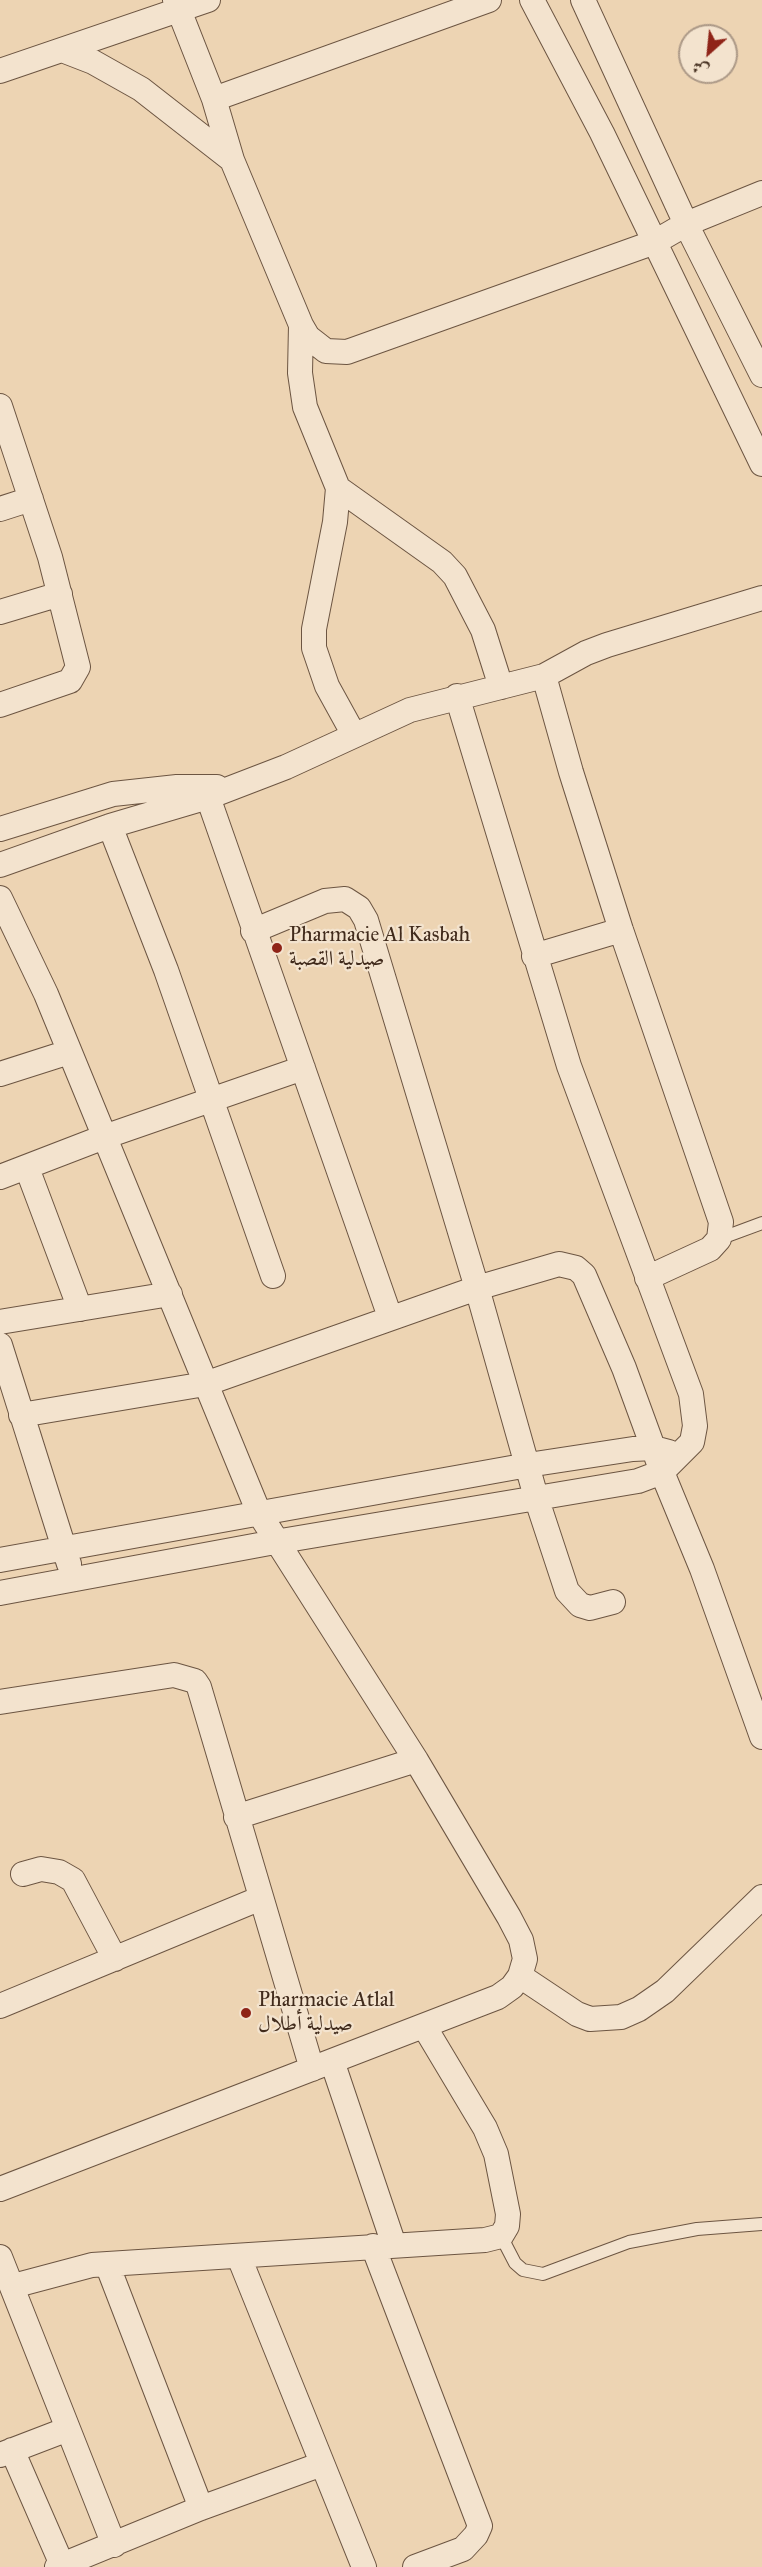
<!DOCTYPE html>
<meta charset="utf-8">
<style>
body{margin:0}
#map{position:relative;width:762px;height:2567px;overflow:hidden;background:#edd4b3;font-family:"IM FELL Great Primer",Amiri,serif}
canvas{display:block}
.north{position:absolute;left:678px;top:24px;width:60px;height:60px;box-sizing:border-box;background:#f3e3ce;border:2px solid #ac9987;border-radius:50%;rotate:207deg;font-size:16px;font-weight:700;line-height:24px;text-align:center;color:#412b1c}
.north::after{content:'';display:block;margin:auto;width:21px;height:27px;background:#8f2418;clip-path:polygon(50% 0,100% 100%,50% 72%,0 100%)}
</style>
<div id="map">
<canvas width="762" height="2567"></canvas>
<div class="north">ش</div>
</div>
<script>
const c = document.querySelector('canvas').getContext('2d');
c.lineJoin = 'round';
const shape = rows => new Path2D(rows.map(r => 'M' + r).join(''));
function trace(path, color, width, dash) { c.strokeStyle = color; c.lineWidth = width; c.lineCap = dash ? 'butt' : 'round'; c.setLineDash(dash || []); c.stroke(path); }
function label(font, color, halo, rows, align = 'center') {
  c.font = font + ' "IM FELL Great Primer",Amiri,serif'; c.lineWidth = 4.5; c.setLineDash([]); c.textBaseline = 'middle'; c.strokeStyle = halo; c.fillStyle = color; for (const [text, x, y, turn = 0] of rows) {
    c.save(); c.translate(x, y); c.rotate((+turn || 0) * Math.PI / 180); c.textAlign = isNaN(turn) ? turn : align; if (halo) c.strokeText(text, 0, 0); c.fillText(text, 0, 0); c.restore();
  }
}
const service = shape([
 [719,1239,762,1223],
 [501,2236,515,2263,523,2270,543,2274,629,2242,697,2229,762,2224]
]);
const minor = shape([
 [175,0,214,99,232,160,301,325,308,337,326,351,347,352,655,242,686,224,762,193],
 [532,0,602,133,762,464],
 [583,0,686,224,762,375],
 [62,50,93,62,141,89,232,160],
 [0,71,208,0],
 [214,99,489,0],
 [301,325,300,373,305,407,338,488,335,522,314,629,314,648,327,686,354,735],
 [0,406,50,557,78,667,70,681,0,705],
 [338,488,442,562,455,576,483,630,501,687],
 [0,509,31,499],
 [0,612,60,594],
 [208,797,390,1317],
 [110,826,166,970,273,1276],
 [0,829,113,794,177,787,217,787],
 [0,865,110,826,208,797,286,767,410,710,544,676],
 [0,898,46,994,259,1513,416,1760,509,1917,521,1940,525,1959,520,1976,512,1987,498,1997,0,2189],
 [253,931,325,901,345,899,359,908,366,920,477,1288,559,1264,576,1268,584,1275,624,1368,662,1472,702,1569,762,1737],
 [534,956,621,930],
 [0,1074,69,1052],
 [27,1168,80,1309],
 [0,1177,104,1137,303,1068],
 [647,1278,710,1249,719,1239,721,1222,621,930,571,772,544,676,586,653,607,645,762,598],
 [0,1322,170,1294],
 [0,1345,69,1564],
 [21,1415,205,1384,477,1288,536,1497,567,1591,580,1605,590,1608,613,1602],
 [0,1560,528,1465,633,1449,654,1448,669,1452],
 [0,1593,275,1542,638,1481,662,1472,692,1442,695,1426,691,1394,569,1066,457,696],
 [0,1702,174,1675,195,1681,199,1687,312,2069],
 [236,1817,416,1760],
 [23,1874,41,1869,59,1872,73,1880,115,1959],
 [520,1976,577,2014,590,2019,621,2017,639,2009,665,1991,762,1897],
 [0,2006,261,1898],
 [332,2061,394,2245],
 [373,2246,480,2526,476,2535,463,2549,415,2567],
 [0,2257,114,2545],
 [239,2257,364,2567],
 [107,2264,201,2508],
 [13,2286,92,2265,485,2240,501,2236,507,2226,508,2214,496,2154,485,2128,424,2026],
 [12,2450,63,2567],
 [0,2455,68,2429],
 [57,2567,201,2508,322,2464]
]);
trace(service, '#6c5542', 14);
trace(minor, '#6c5542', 26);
trace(service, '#f3e3ce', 12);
trace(minor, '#f3e3ce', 24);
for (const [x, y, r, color] of [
 [277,948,6,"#8f2418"],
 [246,2013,6,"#8f2418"]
]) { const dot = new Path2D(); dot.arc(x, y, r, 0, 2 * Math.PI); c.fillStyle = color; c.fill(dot); trace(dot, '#f3e3ce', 2); }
label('21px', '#412b1c', '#f3e3ce', [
 ["Pharmacie Al Kasbah",289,936],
 ["صيدلية القصبة",289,960],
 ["Pharmacie Atlal",258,2001],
 ["صيدلية أطلال",258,2025]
], 'left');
</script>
